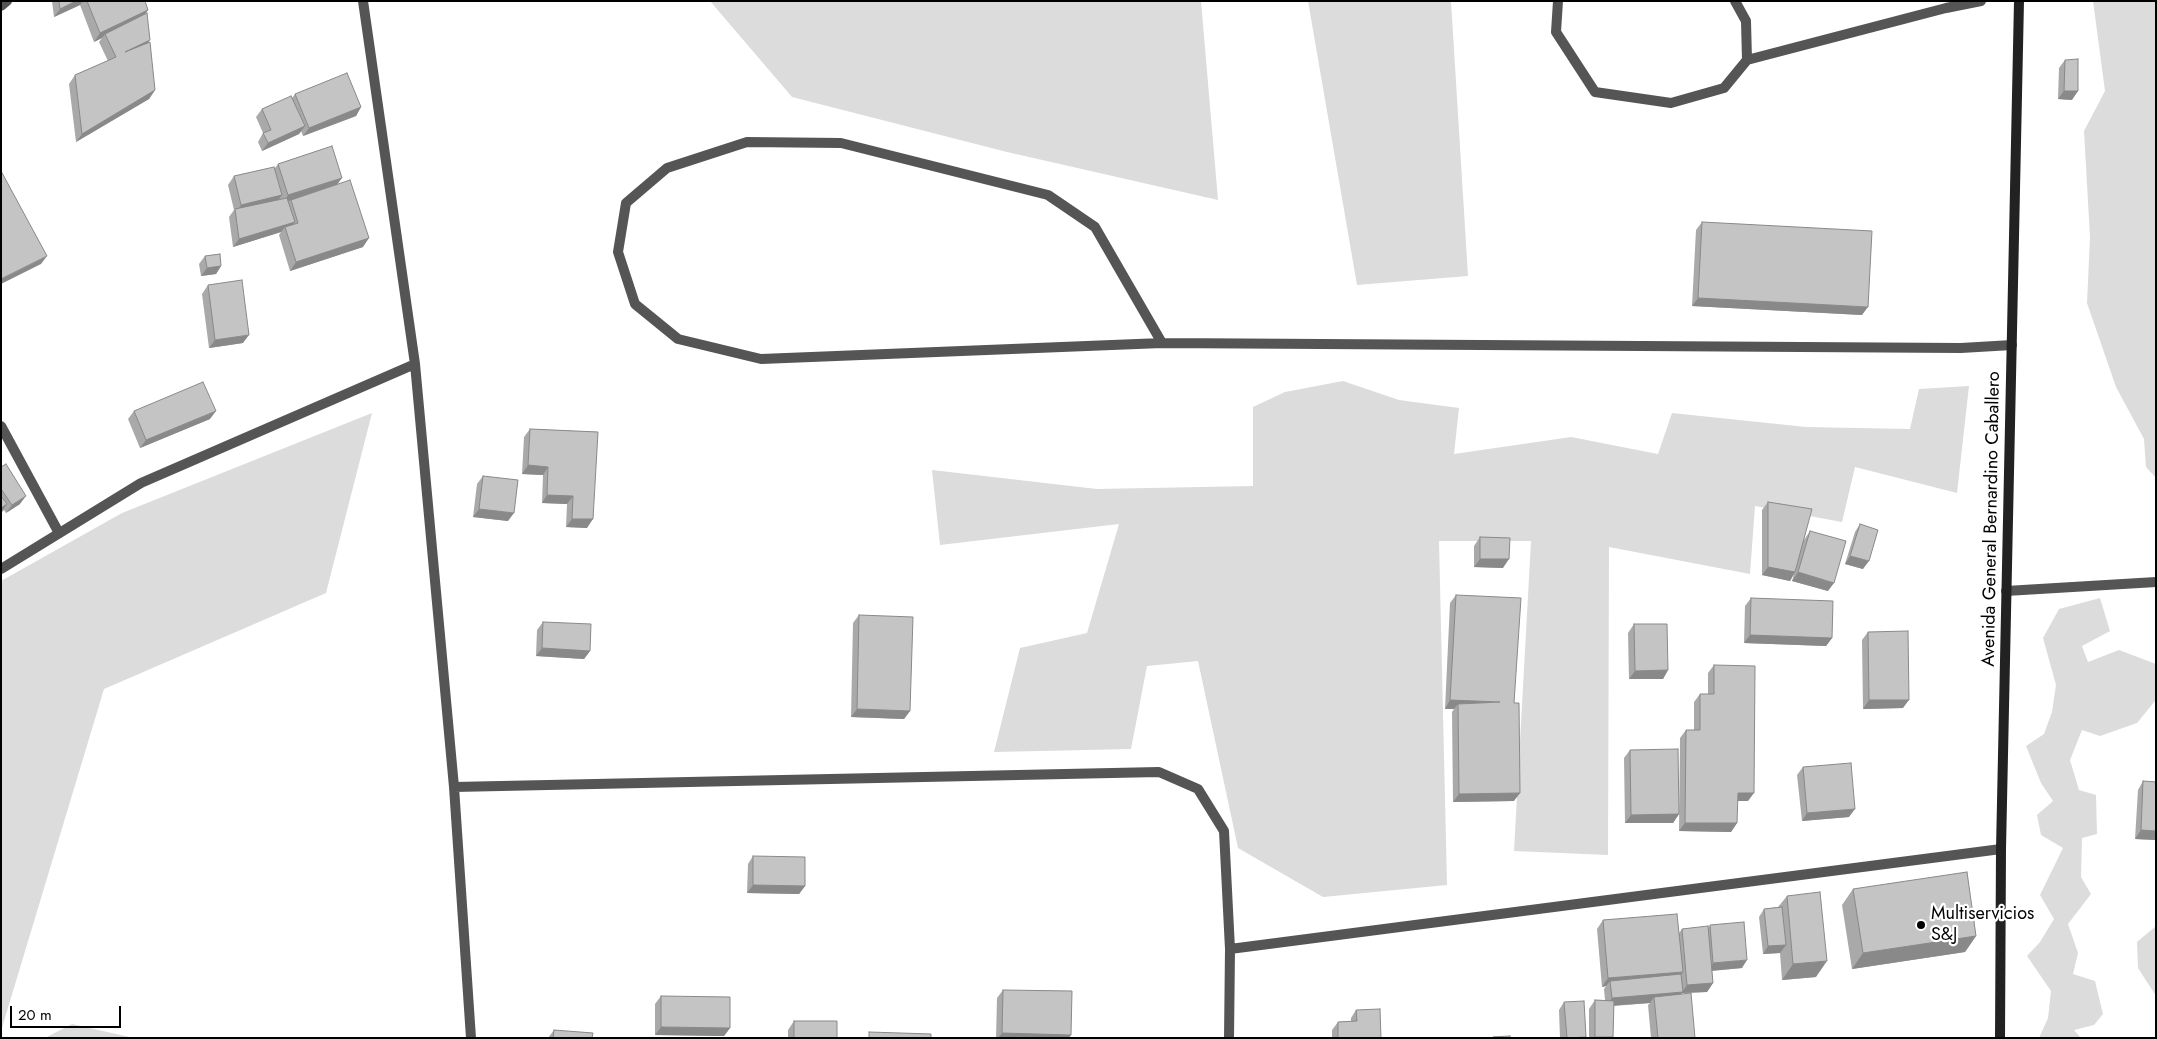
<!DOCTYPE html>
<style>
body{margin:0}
#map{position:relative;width:2157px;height:1039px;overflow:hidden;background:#fff;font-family:Jost,sans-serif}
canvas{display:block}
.frame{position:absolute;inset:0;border:2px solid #000;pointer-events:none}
.scale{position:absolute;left:10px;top:1006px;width:111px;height:22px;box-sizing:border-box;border:2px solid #000;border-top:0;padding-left:6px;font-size:15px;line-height:18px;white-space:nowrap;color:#000;-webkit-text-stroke:4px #fff;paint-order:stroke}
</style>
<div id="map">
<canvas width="2157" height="1039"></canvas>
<div class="frame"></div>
<div class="scale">20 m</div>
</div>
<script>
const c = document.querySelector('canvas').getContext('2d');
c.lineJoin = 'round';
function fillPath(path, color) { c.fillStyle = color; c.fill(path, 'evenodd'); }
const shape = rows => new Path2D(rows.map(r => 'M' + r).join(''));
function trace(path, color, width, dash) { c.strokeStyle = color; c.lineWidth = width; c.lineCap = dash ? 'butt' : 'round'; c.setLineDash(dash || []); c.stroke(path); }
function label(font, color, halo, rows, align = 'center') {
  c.font = font + ' Jost,sans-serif'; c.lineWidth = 4.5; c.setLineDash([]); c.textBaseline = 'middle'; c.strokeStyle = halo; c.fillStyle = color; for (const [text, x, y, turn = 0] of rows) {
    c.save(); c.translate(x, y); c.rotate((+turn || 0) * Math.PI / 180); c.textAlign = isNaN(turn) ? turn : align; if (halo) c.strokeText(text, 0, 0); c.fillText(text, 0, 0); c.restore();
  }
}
fillPath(shape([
 [710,1,1201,1,1218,200,1007,152,792,97],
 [1308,1,1451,1,1468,276,1357,285],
 [2093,1,2156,1,2156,478,2146,467,2144,439,2116,387,2087,303,2090,237,2084,131,2105,91],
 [1343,381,1399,400,1459,408,1454,454,1571,437,1658,454,1672,413,1806,427,1910,429,1919,389,1969,386,1957,493,1855,467,1842,522,1755,506,1750,574,1609,547,1608,855,1514,851,1531,541,1439,541,1447,885,1323,897,1238,848,1198,661,1147,666,1131,749,994,752,1020,648,1087,633,1119,524,940,545,932,470,1097,489,1253,486,1253,407,1285,392],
 [372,413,326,593,104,689,1,1031,1,581,122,513],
 [2100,598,2110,631,2082,646,2088,662,2119,650,2156,664,2155,701,2137,723,2100,736,2082,730,2070,760,2079,790,2096,795,2097,834,2082,838,2081,877,2091,894,2068,924,2078,953,2073,974,2095,981,2103,1014,2094,1025,2074,1030,2081,1038,2039,1038,2048,1018,2051,991,2027,956,2040,942,2054,919,2040,895,2063,848,2041,835,2037,815,2053,801,2041,783,2026,746,2044,734,2052,712,2056,685,2043,638,2059,609],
 [2156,926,2156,996,2138,968,2137,942],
 [72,1024,134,1038,45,1038]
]), '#dcdcdc');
trace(shape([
 [1558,1,1556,32,1595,92,1671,103,1724,88,1747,60],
 [1735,1,1746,21,1747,60,1946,8,1981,1],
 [1162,343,1095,227,1048,195,841,143,747,142,667,168,626,203,618,252,635,304,678,339,761,359,1162,343,1961,348,2012,345],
 [1,426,59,533]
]), '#555', 10);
trace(shape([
 [363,1,415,364,454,787,471,1038],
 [1,6,7,1],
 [1,569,141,483,415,364],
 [2006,591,2156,582],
 [454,787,1159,772,1198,789,1224,831,1230,949],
 [1229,1038,1230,949,2001,849]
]), '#555', 10);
trace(shape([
 [2000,1038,2001,849,2019,1]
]), '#222', 10);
fillPath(shape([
 [52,1,145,1,148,10,145,14,148,43,155,90,149,99,76,142,69,84,75,75,108,61,99,42,102,38,94,42,80,5,54,17],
 [2065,60,2072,100,2058,99,2059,68],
 [295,94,361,107,356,116,303,136,301,131,299,134,262,151,258,142,263,133,256,117,262,109,292,98],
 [278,164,338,184,363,247,290,271,279,235,281,232,233,247,229,217,234,210,228,185,234,176,275,168],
 [1702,222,1862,315,1692,306,1696,230],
 [205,256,221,266,216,274,201,276,199,264],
 [208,285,243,343,209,348,202,294],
 [134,411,210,419,140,448,128,419],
 [530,429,598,432,587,528,566,527,567,504,542,503,543,475,522,474,524,437],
 [1,467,20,504,6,513,4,510,1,513],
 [483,476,508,521,473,517,477,484],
 [1768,502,1804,540,1810,531,1828,591,1792,581,1794,574,1790,581,1762,575,1762,510],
 [1860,524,1863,569,1845,564,1855,532],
 [1480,537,1503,568,1474,567,1474,546],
 [1456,595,1514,801,1453,802,1452,712,1454,709,1445,709,1450,603],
 [1751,598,1832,638,1826,646,1744,643,1745,606],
 [859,615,910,711,904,719,851,717,853,623],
 [543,622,590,651,584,659,536,656,537,630],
 [1634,624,1668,670,1663,679,1629,679,1628,633],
 [1868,632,1903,708,1863,709,1862,640],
 [1714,665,1748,801,1737,801,1737,823,1731,832,1679,831,1680,738,1686,730,1694,730,1694,702,1700,694,1708,694,1708,673],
 [1630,750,1679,814,1673,823,1625,823,1624,758],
 [1803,767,1849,817,1802,821,1797,775],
 [2143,781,2156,782,2156,840,2135,839,2138,790],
 [753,856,805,886,799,894,747,893,748,864],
 [1853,889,1976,936,1965,952,1852,969,1842,905],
 [1787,896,1816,977,1782,980,1780,953,1763,954,1759,917,1764,909,1778,907],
 [1603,920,1679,933,1682,929,1708,928,1710,925,1742,968,1712,971,1713,983,1707,992,1682,993,1681,994,1695,1038,1651,1038,1648,1005,1650,1003,1614,1006,1613,1038,1589,1038,1589,1009,1595,1000,1605,1000,1604,989,1606,986,1602,987,1597,929],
 [1003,990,1069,1038,996,1038,997,998],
 [661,996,730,1028,724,1036,655,1035,655,1004],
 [1564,1002,1586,1037,1586,1038,1560,1038,1559,1010],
 [1356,1010,1381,1038,1332,1038,1332,1030,1338,1022,1351,1021,1351,1018],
 [794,1021,837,1038,788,1038,788,1030],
 [554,1030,592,1038,548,1038]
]), '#a9a9a9');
fillPath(shape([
 [76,1,83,1,80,5,54,17,60,9],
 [148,10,142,18,105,34,102,38,94,42,100,33],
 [150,40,144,48,125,52],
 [155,90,149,99,76,142,82,134],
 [2064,91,2078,91,2072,100,2058,99],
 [361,107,356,116,303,136,309,128],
 [305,126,299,134,262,151,268,143],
 [342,178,336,186,291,200,283,204,288,195],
 [282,195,276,203,235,214,241,205],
 [295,222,289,230,285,227,281,232,233,247,239,239],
 [369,238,363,247,290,271,296,262],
 [47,256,41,264,1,284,1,279],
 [221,266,216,274,201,276,207,268],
 [1698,298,1868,307,1862,315,1692,306],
 [249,335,243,343,209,348,215,340],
 [216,411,210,419,140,448,146,440],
 [528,465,548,467,543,475,522,474],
 [547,495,573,496,567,504,542,503],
 [26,496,20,504,6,513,12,505],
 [7,504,1,513,1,508],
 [479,509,514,513,508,521,473,517],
 [572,519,593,519,587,528,566,527],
 [1850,556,1869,561,1863,569,1845,564],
 [1480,559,1509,559,1503,568,1474,567],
 [1768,567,1795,572,1790,581,1762,575],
 [1798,572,1834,583,1828,591,1792,581],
 [1750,635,1832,638,1826,646,1744,643],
 [542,648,590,651,584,659,536,656],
 [1668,670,1663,679,1629,679,1635,671],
 [1450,700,1500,702,1458,704,1454,709,1445,709],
 [1869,700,1909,700,1903,708,1863,709],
 [857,709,910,711,904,719,851,717],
 [1520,793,1514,801,1453,802,1459,794],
 [1738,793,1754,793,1748,801,1732,801],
 [1855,809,1849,817,1802,821,1807,813],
 [1679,814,1673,823,1625,823,1631,815],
 [1685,823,1737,823,1731,832,1679,831],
 [2141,830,2156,831,2156,840,2135,839],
 [753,885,805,886,799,894,747,893],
 [1976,936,1965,952,1852,969,1863,953],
 [1786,945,1780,953,1763,954,1768,946],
 [1747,960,1742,968,1708,971,1713,963],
 [1827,961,1816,977,1782,980,1793,964],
 [1683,972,1677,980,1610,981,1606,986,1602,987,1608,978],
 [1713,983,1707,992,1682,993,1677,1000,1654,997,1650,1003,1606,1006,1612,998,1682,992,1687,985],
 [661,1027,730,1028,724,1036,655,1035],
 [1002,1033,1071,1035,1069,1038,998,1038]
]), '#898989');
const building = shape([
 [59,1,76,1,60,9,59,1],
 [87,1,145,1,148,10,100,33,87,1],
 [147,13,150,40,125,52,150,42,155,90,82,134,75,75,116,57,105,34,147,13],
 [2078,59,2078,91,2064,91,2065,60,2078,59],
 [347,73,361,107,309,128,295,94,347,73],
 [291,96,305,126,268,143,263,133,271,130,262,109,291,96],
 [332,146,342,178,288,195,278,164,332,146],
 [274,167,282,195,241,205,234,176,274,167],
 [1,171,47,256,1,279,1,171],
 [350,180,369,238,296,262,285,227,298,223,291,200,350,180],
 [287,198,295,222,239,239,235,209,287,198],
 [1702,222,1872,231,1868,307,1698,298,1702,222],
 [220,254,221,266,207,268,205,256,220,254],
 [242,280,249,335,215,340,208,285,242,280],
 [203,382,216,411,146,440,134,411,203,382],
 [530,429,598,432,593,519,572,519,573,496,547,495,548,467,528,465,530,429],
 [6,464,26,496,12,505,1,489,1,467,6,464],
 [483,476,518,480,514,513,479,509,483,476],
 [1,496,7,504,1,508,1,496],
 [1768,502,1812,509,1795,572,1768,567,1768,502],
 [1860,524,1878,530,1869,561,1850,556,1860,524],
 [1810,531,1846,541,1834,583,1798,572,1810,531],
 [1480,537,1510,538,1509,559,1480,559,1480,537],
 [1456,595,1521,598,1514,703,1519,703,1520,793,1459,794,1458,704,1500,702,1450,700,1456,595],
 [1751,598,1833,601,1832,638,1750,635,1751,598],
 [859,615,913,617,910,711,857,709,859,615],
 [543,622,591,624,590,651,542,648,543,622],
 [1634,624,1667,624,1668,670,1635,671,1634,624],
 [1908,631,1909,700,1869,700,1868,632,1908,631],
 [1714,665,1755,666,1754,793,1738,793,1737,823,1685,823,1686,730,1700,730,1700,694,1714,694,1714,665],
 [1678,749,1679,814,1631,815,1630,750,1678,749],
 [1851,763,1855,809,1807,813,1803,767,1851,763],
 [2143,781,2156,782,2156,831,2141,830,2143,781],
 [753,856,805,857,805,886,753,885,753,856],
 [1967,872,1976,936,1863,953,1853,889,1967,872],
 [1820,892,1827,961,1793,964,1787,896,1820,892],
 [1782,907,1786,945,1768,946,1764,909,1782,907],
 [1677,914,1683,972,1608,978,1603,920,1677,914],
 [1744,922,1747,960,1713,963,1710,925,1744,922],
 [1708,926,1713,983,1687,985,1682,929,1708,926],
 [1681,974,1683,992,1612,998,1610,981,1681,974],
 [1003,990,1072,991,1071,1035,1002,1033,1003,990],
 [1691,993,1695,1038,1658,1038,1654,997,1691,993],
 [661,996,730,997,730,1028,661,1027,661,996],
 [1595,1000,1614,1001,1613,1037,1595,1037,1595,1000],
 [1584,1001,1586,1037,1567,1038,1564,1002,1584,1001],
 [1380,1009,1381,1038,1338,1038,1338,1022,1357,1021,1356,1010,1380,1009],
 [794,1021,837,1021,837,1038,794,1038,794,1021],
 [554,1030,593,1033,592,1038,553,1038,554,1030],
 [869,1032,931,1034,931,1038,869,1038,869,1032],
 [1510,1036,1510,1038,1493,1037,1510,1036]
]);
fillPath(building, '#c4c4c4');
trace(building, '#898989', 1);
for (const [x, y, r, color] of [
 [1921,925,5,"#000"]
]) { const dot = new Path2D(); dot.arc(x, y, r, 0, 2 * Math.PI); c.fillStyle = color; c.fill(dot); trace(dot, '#fff', 2); }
label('18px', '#000', '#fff', [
 ["Avenida General Bernardino Caballero",1992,519,-89]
]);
label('18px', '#000', '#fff', [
 ["Multiservicios",1931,915],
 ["S&J",1931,936]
], 'left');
</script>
